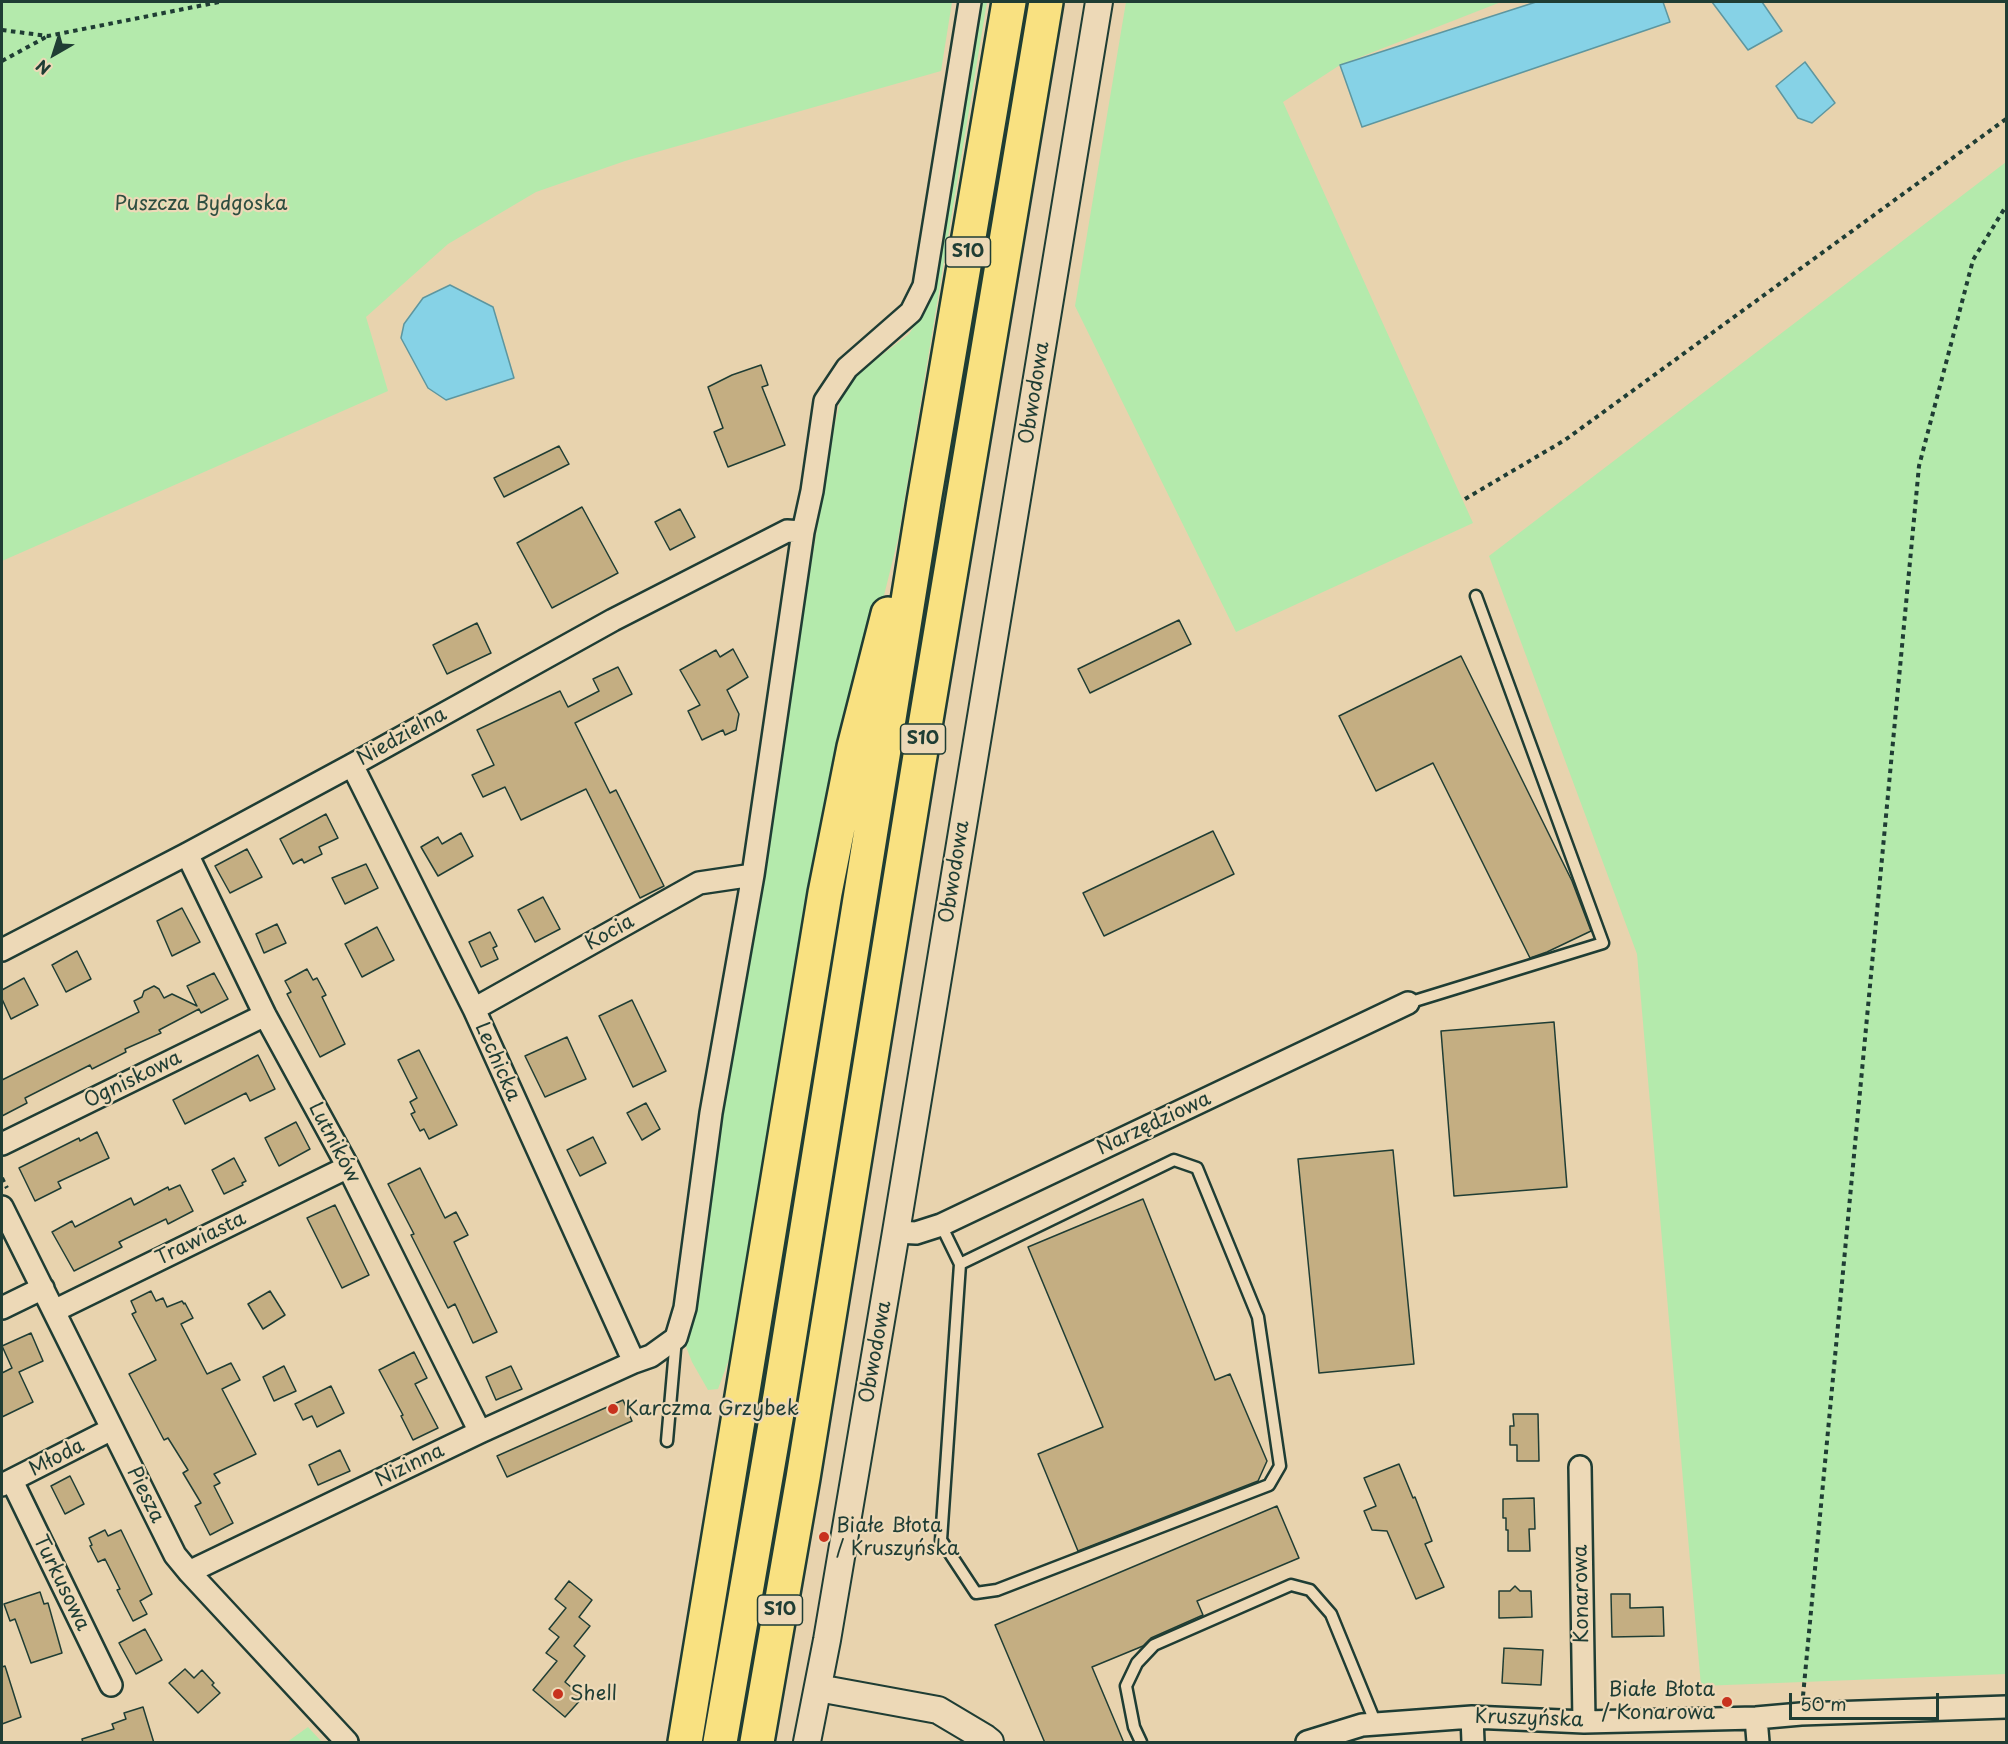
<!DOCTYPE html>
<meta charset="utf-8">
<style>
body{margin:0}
#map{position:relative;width:2008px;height:1744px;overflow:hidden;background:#e8d3ae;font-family:"Playpen Sans",sans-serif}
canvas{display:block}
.frame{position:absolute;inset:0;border:3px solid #1f3d34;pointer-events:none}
.north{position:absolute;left:24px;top:24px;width:60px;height:60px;-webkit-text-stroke:4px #edd9b7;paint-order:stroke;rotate:219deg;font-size:16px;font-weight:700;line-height:24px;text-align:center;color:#1f3d34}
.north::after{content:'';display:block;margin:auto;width:21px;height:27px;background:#1f3d34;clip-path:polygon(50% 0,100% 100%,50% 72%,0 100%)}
.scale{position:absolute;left:1789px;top:1693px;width:150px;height:27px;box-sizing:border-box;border:3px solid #1f3d34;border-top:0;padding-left:8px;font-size:18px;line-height:21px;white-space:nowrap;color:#1f3d34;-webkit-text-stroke:4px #edd9b7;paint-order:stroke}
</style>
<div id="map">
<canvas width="2008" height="1744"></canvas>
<div class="frame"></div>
<div class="north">N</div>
<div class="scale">50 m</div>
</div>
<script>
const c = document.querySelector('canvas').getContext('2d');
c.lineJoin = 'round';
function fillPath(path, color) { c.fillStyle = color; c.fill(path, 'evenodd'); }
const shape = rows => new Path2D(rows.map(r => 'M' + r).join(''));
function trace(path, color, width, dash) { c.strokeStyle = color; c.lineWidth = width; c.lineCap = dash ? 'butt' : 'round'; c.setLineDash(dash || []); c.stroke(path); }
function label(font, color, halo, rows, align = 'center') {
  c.font = font + ' "Playpen Sans",sans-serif'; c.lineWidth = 4.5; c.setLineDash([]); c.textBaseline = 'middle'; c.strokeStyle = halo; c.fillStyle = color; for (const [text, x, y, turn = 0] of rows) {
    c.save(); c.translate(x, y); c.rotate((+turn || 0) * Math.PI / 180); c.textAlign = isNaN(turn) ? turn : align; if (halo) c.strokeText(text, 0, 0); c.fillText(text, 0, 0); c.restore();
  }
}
fillPath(shape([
 [2,2,952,2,941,71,625,161,536,192,448,244,366,317,388,391,2,561],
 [978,2,987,2,898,539,829,817,806,903,731,1354,718,1389,708,1390,692,1362,685,1344,771,802,835,423,842,393,856,375,909,334,927,306],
 [1126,2,1501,2,1340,65,1283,102,1473,523,1236,632,1075,306],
 [2006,162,2006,1674,1701,1686,1637,954,1489,556],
 [308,1727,322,1742,287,1742]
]), '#b4eaac');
const water = shape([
 [1536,2,1663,2,1670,22,1362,127,1340,65,1536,2],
 [1712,2,1762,2,1782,31,1748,50,1712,2],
 [1805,62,1835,103,1812,123,1798,118,1776,86,1805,62],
 [450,285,493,307,514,378,446,400,428,388,401,338,404,324,423,298,450,285]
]);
fillPath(water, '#86d2e6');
trace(water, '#5d969f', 1.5);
const building = shape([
 [761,365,768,385,762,387,785,445,728,467,714,432,723,428,708,387,732,375,761,365],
 [559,446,569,464,504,497,494,478,559,446],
 [582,507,618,573,552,608,517,543,582,507],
 [680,509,695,537,670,550,655,522,680,509],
 [1179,620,1191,644,1090,693,1078,669,1179,620],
 [477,623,491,653,447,674,433,645,477,623],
 [733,649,748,677,727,690,739,714,736,730,725,735,723,730,702,740,688,711,700,705,680,670,716,650,720,657,733,649],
 [1461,656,1572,881,1591,931,1547,952,1530,958,1433,763,1376,791,1339,716,1461,656],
 [618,667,632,694,575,723,610,793,616,790,664,886,640,898,586,789,521,820,505,787,483,797,472,775,494,765,477,730,560,691,568,707,599,691,593,679,618,667],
 [326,814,338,838,319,847,322,854,304,863,302,859,293,864,280,839,326,814],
 [1213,831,1234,874,1104,936,1083,893,1213,831],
 [461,833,473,856,438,876,421,847,438,837,442,844,461,833],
 [247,849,262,877,230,893,215,866,247,849],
 [366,864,378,888,345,904,332,878,366,864],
 [543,897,560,929,535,942,518,910,543,897],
 [182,908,200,942,172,956,157,921,182,908],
 [277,924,286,943,264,953,256,934,277,924],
 [377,927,394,960,362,977,345,944,377,927],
 [490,932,497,946,493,948,498,959,481,967,469,942,490,932],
 [77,951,91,979,66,992,52,965,77,951],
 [307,969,313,980,317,978,326,995,322,997,345,1044,320,1057,287,994,291,992,285,981,307,969],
 [214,973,228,999,201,1013,199,1009,159,1030,161,1033,125,1049,126,1052,92,1069,90,1065,25,1098,27,1103,2,1116,2,1080,139,1012,134,1001,142,997,144,991,154,986,159,989,164,998,172,994,197,1006,187,986,214,973],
 [24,978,38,1005,11,1019,2,999,2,990,24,978],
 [632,1000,666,1071,633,1087,599,1016,632,1000],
 [1554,1022,1567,1187,1454,1196,1441,1031,1554,1022],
 [567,1037,586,1079,545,1097,525,1056,567,1037],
 [419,1050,457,1125,429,1139,424,1129,420,1131,411,1114,415,1112,410,1102,417,1098,398,1060,419,1050],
 [258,1055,275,1089,250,1101,246,1093,185,1124,173,1100,258,1055],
 [646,1103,660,1129,642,1140,627,1113,646,1103],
 [296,1122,310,1149,279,1166,265,1138,296,1122],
 [97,1132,109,1158,58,1182,61,1188,35,1201,19,1168,79,1138,80,1141,97,1132],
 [593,1137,606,1163,580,1176,567,1150,593,1137],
 [1393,1150,1414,1364,1319,1373,1298,1159,1393,1150],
 [234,1158,246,1181,242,1183,243,1185,224,1194,212,1170,234,1158],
 [420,1168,445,1218,456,1212,468,1235,454,1242,497,1332,473,1343,455,1304,448,1308,411,1235,414,1234,388,1184,420,1168],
 [180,1185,193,1211,168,1224,166,1219,119,1242,122,1247,74,1271,52,1232,72,1221,75,1227,131,1198,134,1205,168,1187,169,1190,180,1185],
 [1143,1199,1215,1380,1230,1374,1267,1461,1258,1481,1078,1551,1038,1454,1103,1427,1028,1247,1143,1199],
 [335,1205,369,1275,342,1288,307,1218,335,1205],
 [151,1291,156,1301,163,1298,167,1307,182,1301,184,1304,185,1303,193,1318,181,1324,207,1374,231,1363,240,1380,222,1389,256,1454,214,1474,220,1483,214,1486,233,1523,210,1535,195,1506,201,1503,183,1473,188,1470,168,1438,164,1440,129,1374,156,1360,132,1314,136,1312,131,1301,151,1291],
 [270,1291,285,1315,263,1329,248,1304,270,1291],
 [31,1333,43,1361,19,1372,33,1402,2,1417,2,1373,12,1368,2,1346,31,1333],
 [414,1352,427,1378,415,1384,438,1428,413,1440,401,1416,403,1415,379,1370,414,1352],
 [284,1366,296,1391,274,1401,263,1377,284,1366],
 [511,1366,522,1389,496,1400,486,1377,511,1366],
 [331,1386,344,1413,317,1427,312,1416,303,1420,295,1404,331,1386],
 [623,1400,632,1421,507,1477,497,1456,623,1400],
 [1513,1414,1538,1414,1539,1461,1517,1461,1517,1445,1510,1445,1510,1426,1514,1426,1513,1414],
 [340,1450,350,1471,318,1485,309,1465,340,1450],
 [1399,1464,1413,1498,1415,1497,1432,1541,1425,1544,1444,1587,1416,1599,1387,1531,1372,1530,1364,1511,1376,1506,1364,1478,1399,1464],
 [70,1476,84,1504,65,1514,51,1486,70,1476],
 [1534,1498,1535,1529,1529,1529,1530,1551,1508,1551,1508,1530,1506,1530,1506,1518,1503,1518,1503,1499,1534,1498],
 [1277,1506,1299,1558,1197,1601,1203,1615,1151,1638,1143,1646,1092,1667,1124,1743,1045,1743,995,1625,1277,1506],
 [105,1530,108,1536,121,1530,152,1594,140,1601,147,1614,133,1621,117,1590,120,1589,105,1559,98,1562,90,1546,92,1545,89,1538,105,1530],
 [569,1581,592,1600,579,1617,590,1626,574,1646,585,1656,565,1682,583,1697,565,1717,533,1690,557,1661,546,1653,559,1637,549,1629,566,1608,555,1599,569,1581],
 [1515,1586,1520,1591,1531,1591,1532,1617,1499,1618,1499,1591,1510,1591,1515,1586],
 [40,1592,44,1604,48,1603,62,1653,31,1663,15,1619,10,1621,4,1604,40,1592],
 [1611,1594,1630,1594,1630,1608,1663,1607,1664,1636,1612,1637,1611,1594],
 [145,1629,162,1660,136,1674,119,1643,145,1629],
 [1504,1648,1543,1650,1541,1685,1502,1683,1504,1648],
 [5,1666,21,1717,2,1724,2,1667,5,1666],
 [185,1669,194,1678,202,1670,214,1683,212,1685,220,1693,198,1713,169,1683,185,1669],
 [143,1707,154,1743,83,1743,82,1739,114,1729,112,1724,126,1719,124,1713,143,1707]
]);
fillPath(building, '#c4ae82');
trace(building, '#1f3d34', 1.5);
const service = shape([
 [1408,1003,1603,943,1476,596],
 [941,1225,960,1264,941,1540,976,1593,997,1590,1269,1485,1280,1466,1258,1317,1197,1168,1174,1160,960,1264],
 [667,1441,676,1338],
 [1141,1742,1134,1727,1126,1686,1137,1663,1154,1645,1291,1585,1310,1590,1331,1614,1376,1724]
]);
const minor = shape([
 [352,765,474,1009,634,1362],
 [187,854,265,1015,348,1167,480,1432],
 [2,950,187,854,352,765,613,620,787,531,803,532],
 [474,1009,699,883,753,875],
 [2,1144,265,1015],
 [2,1207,175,1555,189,1572,347,1742],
 [896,1232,916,1233,941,1225,1408,1003],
 [2,1308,43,1288],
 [54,1311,348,1167],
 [1580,1467,1584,1722],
 [12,1481,111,1685],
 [2,1485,112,1429],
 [189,1572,480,1432,634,1362,651,1356,676,1338,685,1308,711,1113,753,875,803,532,812,491,825,401,847,368,911,312,924,286,970,2],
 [1472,1717,1473,1742],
 [1756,1718,1758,1742],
 [1307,1742,1362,1725,1472,1717,1584,1722,1756,1718,1801,1714,2006,1707]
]);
const tertiary = shape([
 [818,1688,938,1710,985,1738,990,1742],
 [807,1742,827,1640,896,1232,1099,2]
]);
const motorway = shape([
 [685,1742,825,893,854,747,888,614],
 [720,1742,780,1396,924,501,1009,2],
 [757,1742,803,1478,919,762,1046,2]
]);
trace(service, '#1f3d34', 15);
trace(minor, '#1f3d34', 26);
trace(tertiary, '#1f3d34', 30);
trace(motorway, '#1f3d34', 38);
trace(shape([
 [2,30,48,36,219,2],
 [2,61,48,36],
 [1465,499,1565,440,2006,119],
 [2,1178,7,1188],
 [1803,1696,1919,466,1973,260,2006,206]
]), '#1f3d34', 4, [4.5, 4.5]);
trace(service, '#edd9b7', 10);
trace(minor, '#edd9b7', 21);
trace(tertiary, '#edd9b7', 26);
trace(motorway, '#f9e181', 33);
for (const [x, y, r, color] of [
 [613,1409,6,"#c8321e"],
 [824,1537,6,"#c8321e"],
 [558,1694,6,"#c8321e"],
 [1727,1702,6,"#c8321e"]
]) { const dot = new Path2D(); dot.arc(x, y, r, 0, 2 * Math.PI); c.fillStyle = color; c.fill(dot); trace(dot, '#edd9b7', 2); }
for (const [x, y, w] of [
 [968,252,45],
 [923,739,45],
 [780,1610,45]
]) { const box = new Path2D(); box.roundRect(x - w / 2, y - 15, w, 30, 4.5); c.fillStyle = '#edd9b7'; c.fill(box); trace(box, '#1f3d34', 1.5); }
label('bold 18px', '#1f3d34', null, [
 ["S10",968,252],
 ["S10",923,739],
 ["S10",780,1610]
]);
label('20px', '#2e4e40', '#edd9b7', [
 ["Puszcza Bydgoska",201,204]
]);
label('20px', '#1f3d34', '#edd9b7', [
 ["Obwodowa",1035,393,-81],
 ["Niedzielna",402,737,-29],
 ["Obwodowa",955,872,-81],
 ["Kocia",610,933,-29],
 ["Lechicka",497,1062,66],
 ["Ogniskowa",133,1080,-26],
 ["Narzędziowa",1154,1124,-25],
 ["Lutników",334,1143,62],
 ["Trawiasta",201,1239,-26],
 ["Obwodowa",876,1352,-80],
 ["Młoda",57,1458,-27],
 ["Nizinna",410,1466,-26],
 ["Piesza",145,1495,64],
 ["Turkusowa",61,1583,64],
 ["Konarowa",1582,1594,-91],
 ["Kruszyńska",1529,1719,2]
]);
label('20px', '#1f3d34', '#edd9b7', [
 ["Karczma Grzybek",625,1409],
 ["Białe Błota",836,1526],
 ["/ Kruszyńska",836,1549],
 ["Białe Błota",1715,1690,"right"],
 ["/ Konarowa",1715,1713,"right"],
 ["Shell",570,1694]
], 'left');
</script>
